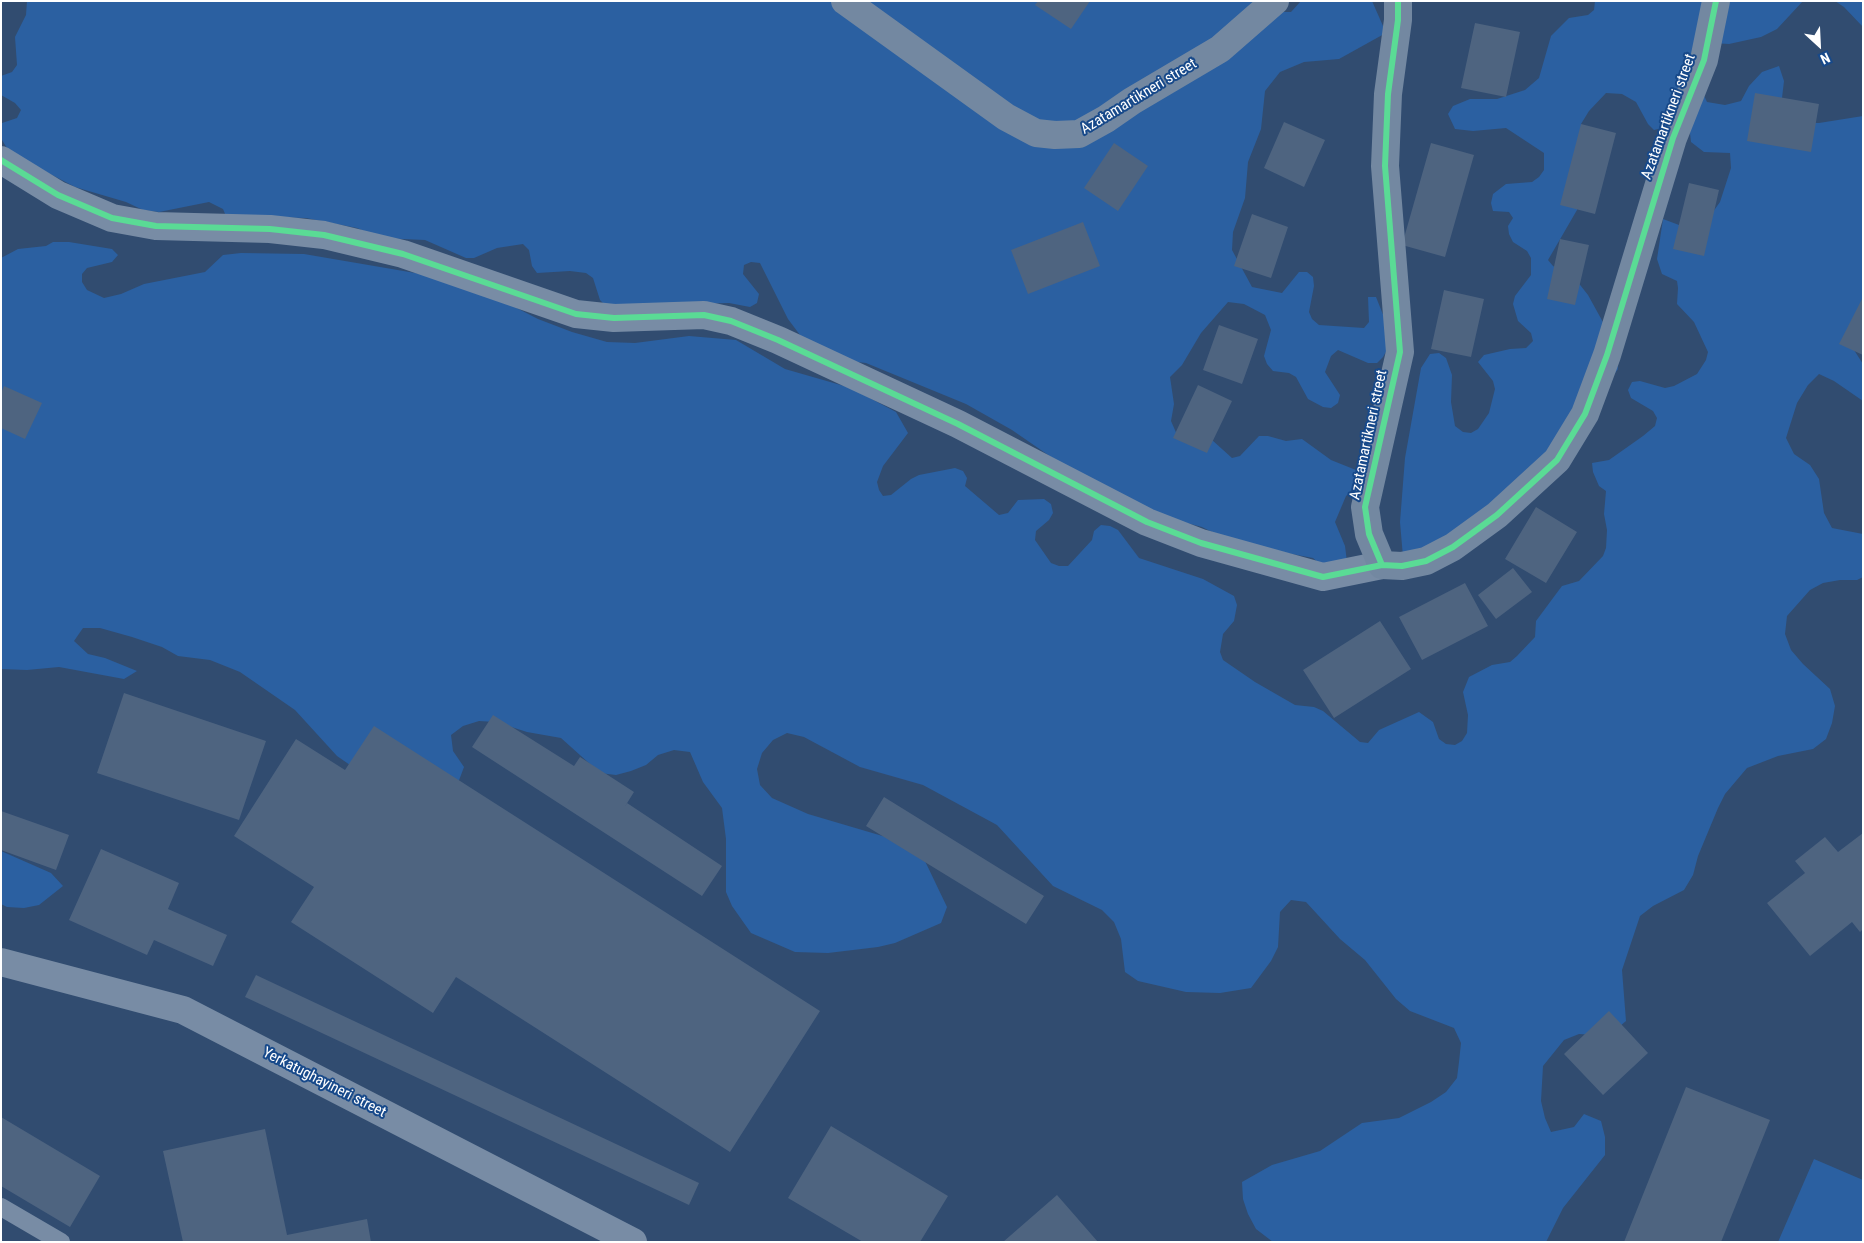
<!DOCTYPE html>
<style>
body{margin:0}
#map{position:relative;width:1864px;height:1243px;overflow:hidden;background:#314c70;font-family:"Roboto Condensed",sans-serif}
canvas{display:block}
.frame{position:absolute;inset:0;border:2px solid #fff;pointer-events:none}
.north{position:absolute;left:1794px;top:20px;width:50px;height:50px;-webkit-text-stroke:4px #17498a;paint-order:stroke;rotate:155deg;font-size:14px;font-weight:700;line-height:20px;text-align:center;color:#fff}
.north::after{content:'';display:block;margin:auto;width:18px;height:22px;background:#fff;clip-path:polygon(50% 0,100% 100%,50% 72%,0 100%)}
</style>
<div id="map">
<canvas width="1864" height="1243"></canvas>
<div class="frame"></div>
<div class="north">N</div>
</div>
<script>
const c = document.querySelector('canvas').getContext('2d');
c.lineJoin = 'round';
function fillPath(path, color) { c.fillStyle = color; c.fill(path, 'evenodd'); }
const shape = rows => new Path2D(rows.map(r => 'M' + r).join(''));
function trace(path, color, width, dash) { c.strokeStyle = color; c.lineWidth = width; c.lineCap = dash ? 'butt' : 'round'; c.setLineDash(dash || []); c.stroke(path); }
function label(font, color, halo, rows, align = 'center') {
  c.font = font + ' "Roboto Condensed",sans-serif'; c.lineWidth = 4; c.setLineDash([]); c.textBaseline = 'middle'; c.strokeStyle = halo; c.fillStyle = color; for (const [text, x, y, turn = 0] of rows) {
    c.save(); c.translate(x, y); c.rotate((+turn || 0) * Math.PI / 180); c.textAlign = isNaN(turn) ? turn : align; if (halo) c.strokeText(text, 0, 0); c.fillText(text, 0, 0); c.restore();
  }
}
fillPath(shape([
 [27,1,1290,1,1283,12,1291,12,1301,1,1372,1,1383,26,1384,34,1339,59,1304,62,1280,72,1265,91,1261,129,1248,162,1245,198,1233,232,1232,250,1252,287,1282,293,1299,272,1307,272,1313,277,1314,286,1309,312,1312,319,1319,325,1364,328,1369,322,1368,297,1376,297,1386,322,1387,350,1383,357,1377,363,1368,363,1338,350,1331,356,1325,372,1340,395,1338,403,1331,408,1323,407,1308,399,1296,377,1289,373,1273,371,1267,364,1264,356,1271,330,1265,315,1244,304,1228,302,1201,333,1182,365,1170,377,1174,404,1171,421,1178,437,1212,440,1232,458,1240,456,1259,436,1268,436,1286,441,1302,439,1331,460,1356,470,1362,477,1358,484,1346,496,1335,522,1345,546,1347,562,1326,570,1313,558,1234,543,1202,527,1160,516,1067,468,1012,430,966,404,866,363,841,360,803,339,788,319,760,263,751,262,744,265,743,274,759,294,757,303,750,307,729,303,606,306,600,300,593,278,586,273,570,271,537,273,532,266,529,250,523,244,497,248,474,258,466,258,425,240,380,238,357,228,306,218,226,216,223,209,209,202,159,212,143,210,126,202,75,187,10,153,2,140,2,123,17,118,21,110,15,103,1,95,1,76,12,72,17,65,15,37,26,15],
 [1595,1,1803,1,1777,29,1761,37,1729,44,1713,43,1700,87,1707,102,1725,105,1741,101,1749,86,1762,72,1779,66,1784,81,1782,98,1803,123,1819,123,1863,116,1863,308,1854,350,1863,364,1863,401,1834,381,1819,374,1808,385,1797,403,1786,438,1794,454,1810,465,1819,479,1824,513,1832,528,1863,534,1863,577,1857,580,1840,580,1823,583,1810,590,1787,616,1785,634,1791,650,1803,664,1830,689,1835,706,1832,723,1826,739,1813,749,1778,756,1747,768,1725,794,1718,808,1698,856,1693,875,1684,890,1653,906,1640,916,1622,970,1626,1021,1613,1032,1596,1035,1579,1034,1564,1040,1543,1066,1541,1101,1545,1118,1551,1132,1574,1127,1584,1114,1601,1121,1605,1137,1605,1155,1563,1208,1546,1242,1273,1242,1256,1229,1248,1214,1243,1199,1242,1182,1272,1165,1320,1151,1362,1123,1399,1118,1431,1102,1446,1092,1457,1078,1459,1062,1461,1043,1454,1028,1410,1011,1396,999,1365,960,1340,939,1306,902,1291,900,1280,912,1278,947,1271,961,1251,988,1220,993,1186,992,1138,981,1125,972,1121,939,1114,922,1102,910,1053,886,997,825,923,785,860,767,804,737,787,733,773,740,762,753,757,769,760,785,772,798,808,814,896,840,924,859,947,907,941,923,895,943,878,947,828,953,795,952,751,933,732,906,726,892,726,839,722,808,703,782,690,752,674,750,658,755,646,765,631,771,616,775,600,773,561,738,527,732,496,722,479,721,463,726,451,735,453,751,464,767,458,783,350,765,337,756,295,710,240,672,210,660,178,656,162,647,132,637,100,628,83,628,74,641,88,654,105,658,137,671,124,679,59,667,27,670,1,669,1,258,18,249,46,246,53,242,69,242,112,249,118,255,112,262,87,268,82,274,82,282,87,290,104,298,121,294,144,284,205,272,223,255,241,253,304,254,421,274,505,302,538,319,572,332,607,342,635,343,689,336,736,340,785,369,851,388,896,412,908,433,883,466,877,482,879,490,883,496,891,495,911,479,919,475,955,468,963,471,967,478,965,486,999,515,1008,513,1018,500,1044,499,1051,504,1053,513,1049,520,1036,531,1035,540,1051,563,1059,566,1068,566,1092,540,1094,531,1101,525,1110,526,1118,530,1139,558,1203,579,1234,596,1237,605,1234,621,1223,634,1220,652,1223,660,1255,682,1295,705,1314,707,1323,711,1360,742,1368,743,1379,730,1419,712,1433,722,1439,739,1446,744,1455,745,1462,741,1467,733,1468,715,1463,692,1469,677,1492,665,1510,662,1517,656,1535,637,1536,621,1556,594,1562,586,1579,581,1603,556,1606,548,1607,530,1604,514,1606,491,1599,486,1593,472,1592,463,1609,460,1643,436,1655,426,1657,418,1653,411,1631,398,1628,390,1632,382,1640,381,1665,388,1674,386,1697,374,1706,360,1708,352,1694,322,1677,304,1678,288,1677,281,1662,274,1657,259,1663,219,1679,225,1709,216,1715,209,1720,202,1731,168,1730,153,1704,152,1691,142,1690,133,1662,128,1654,130,1648,124,1636,102,1622,94,1606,93,1589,111,1581,124,1581,193,1577,210,1548,260,1553,266,1577,281,1588,295,1615,344,1618,369,1579,423,1467,530,1403,557,1400,522,1405,458,1421,368,1430,354,1439,353,1446,358,1452,375,1451,402,1455,426,1463,432,1471,433,1478,429,1489,413,1495,389,1493,381,1478,362,1484,355,1510,349,1526,348,1533,341,1531,333,1518,321,1513,304,1515,296,1531,275,1531,258,1527,251,1513,242,1509,234,1508,226,1513,218,1509,212,1493,211,1491,203,1493,194,1506,184,1532,182,1539,177,1544,170,1544,153,1506,128,1473,131,1455,129,1448,114,1453,106,1470,99,1497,99,1525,90,1539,78,1551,36,1569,18,1588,15,1594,10],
 [1835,1,1863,1,1863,27,1844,7],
 [1,851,51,873,63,886,39,905,24,908,7,907,1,904],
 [1814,1159,1863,1180,1863,1242,1778,1242]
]), '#2b60a1');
fillPath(shape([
 [1038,1,1090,1,1071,29,1035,5],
 [1475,23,1520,32,1506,97,1461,88],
 [1755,93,1819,104,1811,152,1747,141],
 [1284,122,1325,140,1304,187,1264,168],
 [1581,124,1616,133,1595,214,1560,205],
 [1114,143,1148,166,1118,211,1084,188],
 [1431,143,1474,155,1445,257,1402,245],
 [1689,183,1719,190,1704,256,1673,249],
 [1252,214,1288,227,1271,278,1234,266],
 [1083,222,1100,266,1028,294,1011,250],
 [1560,239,1589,245,1575,305,1547,299],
 [1444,290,1484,299,1471,357,1431,349],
 [1863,297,1863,355,1839,344],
 [1219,325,1258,339,1242,384,1203,370],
 [1198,385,1232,401,1207,453,1173,438],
 [4,386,42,403,25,439,1,428,1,393],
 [1536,507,1577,532,1546,583,1505,559],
 [1513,568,1532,592,1496,619,1478,595],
 [1465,583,1488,626,1422,660,1399,617],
 [1380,621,1411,669,1334,718,1303,670],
 [124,693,266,741,239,820,97,773],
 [493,715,574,766,580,757,634,792,624,808,627,803,722,866,702,896,472,747],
 [374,726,820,1011,730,1152,456,977,433,1013,291,922,314,887,234,836,296,739,345,770],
 [884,797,1044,896,1026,924,866,826],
 [1,811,69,835,56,870,1,850],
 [1863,833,1863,929,1860,932,1852,922,1810,956,1767,903,1805,873,1795,861,1825,837,1838,852],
 [101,849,179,883,168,909,227,935,213,966,154,940,147,955,69,920],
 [256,975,699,1183,689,1205,245,997],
 [1609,1011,1648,1053,1603,1095,1564,1054],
 [1686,1087,1770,1120,1721,1242,1624,1242],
 [1,1117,100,1176,70,1227,1,1186],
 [831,1126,948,1196,920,1242,863,1242,788,1198],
 [265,1129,287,1235,367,1219,371,1242,183,1242,163,1151],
 [1057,1195,1098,1242,1003,1242]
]), '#4e6480');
trace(shape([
 [1,1207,61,1242]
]), '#788ca5', 18);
trace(shape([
 [1,160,58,195,112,218,156,226,270,229,324,235,403,254,576,314,614,318,704,315,731,321,778,340,958,424,1147,522,1201,543,1323,577,1382,565],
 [1,962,183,1010,633,1242]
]), '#788ca5', 28);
trace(shape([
 [845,1,1006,117,1036,133,1055,135,1079,134,1106,119,1132,101,1220,49,1275,1],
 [1398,1,1398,20,1388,94,1385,166,1400,352,1365,507,1369,534,1382,565,1402,566,1426,561,1453,547,1497,515,1557,460,1585,414,1607,355,1673,138,1704,60,1716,1]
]), '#7388a1', 28);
trace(shape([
 [1398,1,1398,20,1388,94,1385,166,1400,352,1365,507,1369,534,1382,565,1402,566,1426,561,1453,547,1497,515,1557,460,1585,414,1607,355,1673,138,1704,60,1716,1],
 [1,160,58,195,112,218,156,226,270,229,324,235,403,254,576,314,614,318,704,315,731,321,778,340,958,424,1147,522,1201,543,1323,577,1382,565]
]), '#5adb95', 6);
label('15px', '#fff', '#17498a', [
 ["Azatamartikneri street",1139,97,-31],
 ["Azatamartikneri street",1669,117,-70],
 ["Azatamartikneri street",1369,435,-78],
 ["Yerkatughayineri street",324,1083,27]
]);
</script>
